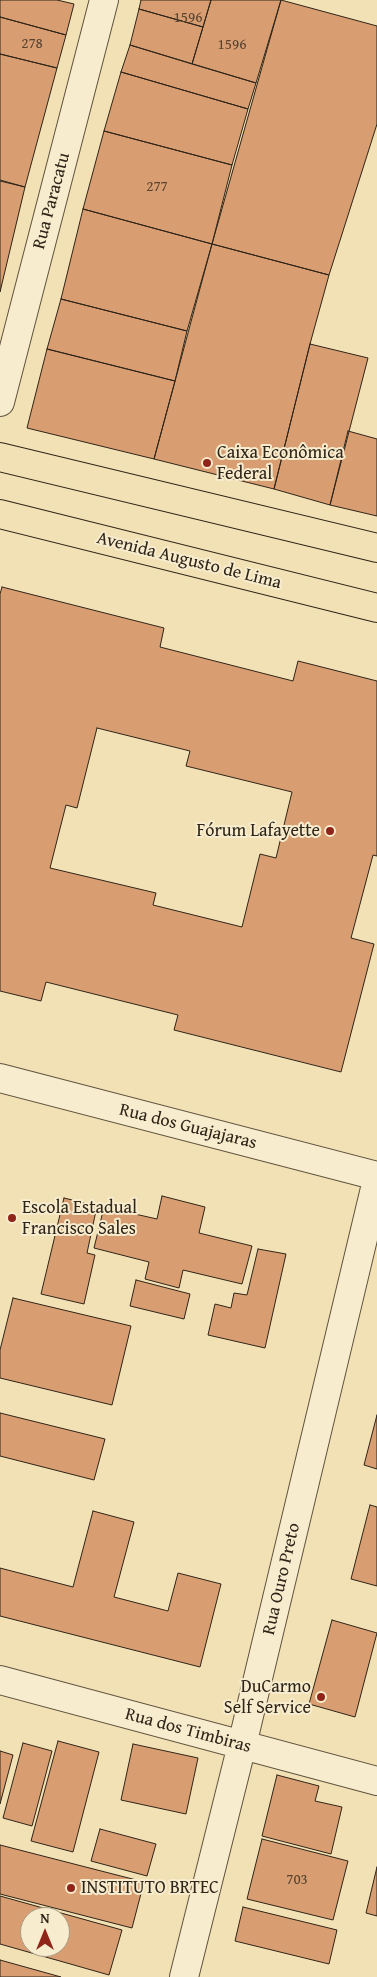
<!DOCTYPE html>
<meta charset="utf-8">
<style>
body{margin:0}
#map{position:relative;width:377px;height:1977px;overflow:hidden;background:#f2e1b4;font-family:"Gentium Book Plus",serif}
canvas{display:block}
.north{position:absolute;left:20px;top:1907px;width:50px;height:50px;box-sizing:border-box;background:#f7ecce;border:1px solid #a79c85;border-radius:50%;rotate:0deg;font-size:14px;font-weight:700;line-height:20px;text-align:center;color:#2f2418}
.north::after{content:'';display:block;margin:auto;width:18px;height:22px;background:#8f2418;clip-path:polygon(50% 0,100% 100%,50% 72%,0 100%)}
</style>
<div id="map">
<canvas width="377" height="1977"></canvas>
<div class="north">N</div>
</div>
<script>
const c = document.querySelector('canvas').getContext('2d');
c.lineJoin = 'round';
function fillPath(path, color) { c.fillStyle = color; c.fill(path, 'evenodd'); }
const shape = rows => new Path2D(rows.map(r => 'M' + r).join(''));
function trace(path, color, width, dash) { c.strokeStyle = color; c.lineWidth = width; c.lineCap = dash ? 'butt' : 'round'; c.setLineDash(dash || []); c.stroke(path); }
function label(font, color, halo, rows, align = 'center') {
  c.font = font + ' "Gentium Book Plus",serif'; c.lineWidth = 4; c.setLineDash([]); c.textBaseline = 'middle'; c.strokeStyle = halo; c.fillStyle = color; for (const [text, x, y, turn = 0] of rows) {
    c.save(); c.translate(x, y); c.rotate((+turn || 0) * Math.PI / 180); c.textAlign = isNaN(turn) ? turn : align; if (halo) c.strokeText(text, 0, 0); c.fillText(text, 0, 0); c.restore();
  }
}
const building = shape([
 [0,0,57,0,74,4,66,35,0,17,0,0],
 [141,0,211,0,203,27,139,9,141,0],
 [211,0,281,0,256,83,192,64,211,0],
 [281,0,377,26,377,124,329,275,212,244,281,0],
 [139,9,203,27,192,64,130,45,139,9],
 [0,17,66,35,57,68,0,54,0,17],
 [130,45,256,83,248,109,121,72,130,45],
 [0,54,57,68,25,187,0,180,0,54],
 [121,72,248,109,232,165,104,131,121,72],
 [104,131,232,165,212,244,83,209,104,131],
 [0,181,25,187,0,292,0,181],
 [83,209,212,244,187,331,61,299,83,209],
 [212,244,329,275,310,344,274,489,154,459,212,244],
 [61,299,187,331,175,381,47,349,61,299],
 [310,344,368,358,330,505,274,489,310,344],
 [47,349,175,381,154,459,27,428,47,349],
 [348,431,377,439,377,516,330,505,348,431],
 [2,587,164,628,160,647,293,681,298,661,377,681,377,856,373,855,351,938,374,944,341,1072,174,1030,178,1015,46,982,41,1001,0,991,0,594,2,587],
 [97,728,190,751,186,766,292,792,276,858,260,854,242,927,153,905,156,893,50,868,66,805,77,808,97,728],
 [162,1196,205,1207,199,1233,252,1246,242,1284,183,1270,179,1288,145,1279,149,1262,94,1248,104,1207,157,1219,162,1196],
 [64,1198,97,1206,87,1253,95,1255,84,1304,41,1294,64,1198],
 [258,1249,286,1254,265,1348,208,1335,215,1304,231,1308,234,1293,247,1295,258,1249],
 [136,1280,190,1294,184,1319,130,1306,136,1280],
 [13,1298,131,1326,112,1405,0,1378,0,1350,13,1298],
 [0,1413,105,1439,94,1480,0,1456,0,1413],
 [377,1415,377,1469,364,1465,377,1415],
 [370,1505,377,1507,377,1586,351,1579,370,1505],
 [93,1511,134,1522,114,1597,168,1611,178,1573,221,1584,200,1667,0,1616,0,1568,73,1587,93,1511],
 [332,1620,377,1633,355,1717,309,1704,332,1620],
 [58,1741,99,1752,73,1852,31,1841,58,1741],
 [23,1743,52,1751,32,1826,3,1818,23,1743],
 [133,1744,198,1758,186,1814,121,1800,133,1744],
 [0,1751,13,1755,0,1804,0,1751],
 [277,1775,319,1786,315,1801,342,1807,331,1854,262,1836,277,1775],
 [100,1829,156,1844,147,1876,91,1861,100,1829],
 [262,1839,348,1861,333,1920,247,1899,262,1839],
 [0,1845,144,1882,132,1928,0,1894,0,1845],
 [377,1867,377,1916,366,1913,377,1867],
 [0,1896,122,1930,109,1975,0,1944,0,1896],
 [30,1917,60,1917,60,1947,30,1947,30,1917],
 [243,1907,337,1930,329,1964,235,1941,243,1907],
 [0,1960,61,1977,0,1977,0,1960]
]);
fillPath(building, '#d89e72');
trace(building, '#2f2418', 1);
const minor = shape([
 [0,402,104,0],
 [0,1078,377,1176],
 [0,1680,377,1781],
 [184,1977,242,1745,377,1180]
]);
const major = shape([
 [0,457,377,548],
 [0,514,377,608]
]);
trace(minor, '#60533f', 30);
trace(major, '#2f2418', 30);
trace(minor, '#f7ecce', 28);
trace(major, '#f2e1b4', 28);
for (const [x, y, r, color] of [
 [207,463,5,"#8f2418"],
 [330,831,5,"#8f2418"],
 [12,1218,5,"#8f2418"],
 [321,1697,5,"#8f2418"],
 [71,1888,5,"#8f2418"]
]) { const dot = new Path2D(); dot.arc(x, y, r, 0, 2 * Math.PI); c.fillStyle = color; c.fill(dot); trace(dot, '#f7ecce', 2); }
label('15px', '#59422e', null, [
 ["1596",188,18],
 ["278",32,44],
 ["1596",232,45],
 ["277",157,187],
 ["703",297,1880]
]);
label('18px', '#2f2418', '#f7ecce', [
 ["Rua Paracatu",52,201,-75],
 ["Avenida Augusto de Lima",189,561,14],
 ["Rua dos Guajajaras",188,1127,14],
 ["Rua Ouro Preto",282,1579,-77],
 ["Rua dos Timbiras",188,1731,15]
]);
label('18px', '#2f2418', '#f7ecce', [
 ["Caixa Econômica",217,453],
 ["Federal",217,474],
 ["Fórum Lafayette",320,831,"right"],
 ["Escola Estadual",22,1208],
 ["Francisco Sales",22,1229],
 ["DuCarmo",311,1687,"right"],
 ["Self Service",311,1708,"right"],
 ["INSTITUTO BRTEC",81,1888]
], 'left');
</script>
